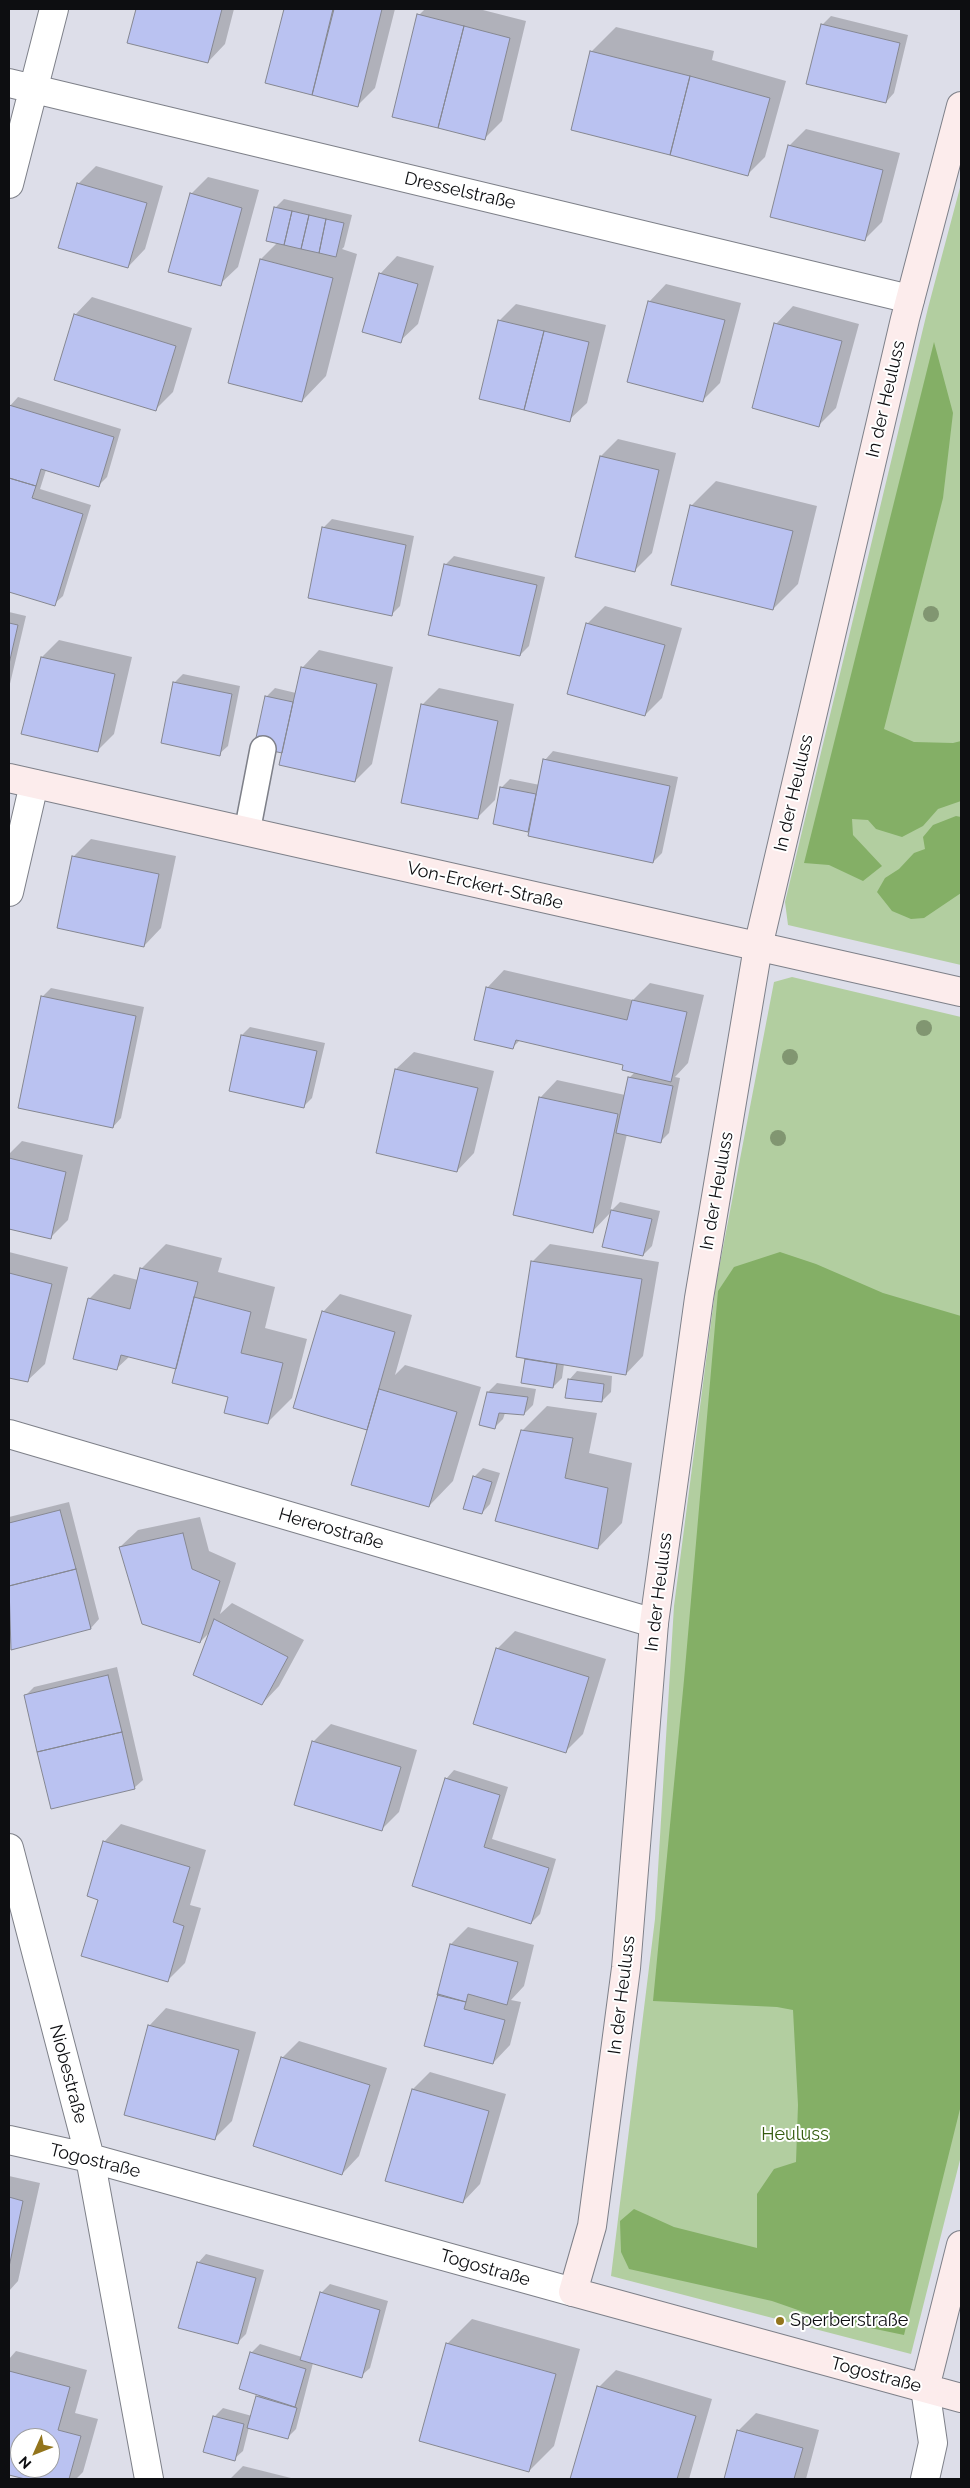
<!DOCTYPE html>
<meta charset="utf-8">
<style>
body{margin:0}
#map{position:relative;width:970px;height:2488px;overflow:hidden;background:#dddee9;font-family:Raleway,sans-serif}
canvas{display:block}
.frame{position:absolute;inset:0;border:10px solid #0d0e11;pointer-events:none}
.north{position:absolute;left:10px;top:2428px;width:50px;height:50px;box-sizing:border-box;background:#fff;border:1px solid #9e9fa0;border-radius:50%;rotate:226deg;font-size:14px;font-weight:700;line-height:20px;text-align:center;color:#0d0e11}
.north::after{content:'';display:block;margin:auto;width:18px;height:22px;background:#93751c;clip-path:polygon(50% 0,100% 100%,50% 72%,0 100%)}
</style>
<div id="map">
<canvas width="970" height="2488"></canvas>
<div class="frame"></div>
<div class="north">N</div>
</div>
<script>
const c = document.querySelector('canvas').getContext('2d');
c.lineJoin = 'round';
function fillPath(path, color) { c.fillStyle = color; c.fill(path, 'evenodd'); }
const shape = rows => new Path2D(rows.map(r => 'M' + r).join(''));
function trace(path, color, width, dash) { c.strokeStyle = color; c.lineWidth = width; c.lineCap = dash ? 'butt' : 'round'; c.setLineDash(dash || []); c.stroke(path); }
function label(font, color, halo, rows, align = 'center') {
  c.font = font + ' Raleway,sans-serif'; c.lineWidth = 4; c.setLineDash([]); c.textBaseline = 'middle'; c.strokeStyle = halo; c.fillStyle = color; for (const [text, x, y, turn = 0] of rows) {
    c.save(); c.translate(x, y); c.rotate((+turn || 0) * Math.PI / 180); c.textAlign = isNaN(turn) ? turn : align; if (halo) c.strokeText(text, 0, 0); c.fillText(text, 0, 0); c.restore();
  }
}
fillPath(shape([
 [961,184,961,965,788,925,785,902,928,308],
 [792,977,961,1017,961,2156,911,2354,611,2276,655,1919,674,1606,716,1284,774,982]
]), '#b2cea0');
fillPath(shape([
 [934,342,953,413,943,498,884,729,914,742,953,743,961,741,961,801,938,809,923,826,902,837,876,829,868,820,852,819,853,835,882,866,863,881,829,865,804,863],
 [956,816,961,817,961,893,924,918,911,919,892,911,877,892,885,878,899,869,914,853,925,849,923,837,933,825],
 [780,1252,816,1264,883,1293,961,1316,961,2105,904,2335,818,2317,772,2301,629,2269,621,2252,620,2221,634,2209,674,2227,757,2248,757,2194,774,2169,796,2162,798,2105,793,2010,777,2007,653,2001,684,1680,718,1291,734,1267]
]), '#84af66');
fillPath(shape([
 [137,9,234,9,225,44,208,62,129,42],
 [285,9,395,9,375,88,358,105,267,83],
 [425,9,479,9,526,21,502,121,484,139,419,15],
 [831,16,908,35,894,93,886,102,822,25],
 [616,27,714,51,712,60,786,81,765,157,748,174,591,52],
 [806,129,900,153,882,222,864,240,789,146],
 [96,166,163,186,145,249,128,267,78,184],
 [208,177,259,190,238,267,220,284,191,194],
 [284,199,352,215,344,247,342,249,357,254,326,376,302,401,261,259,278,242,275,208],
 [397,256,434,266,418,324,400,341,380,274],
 [666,284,741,303,720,383,703,400,649,302],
 [92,297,192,328,173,392,155,410,75,315],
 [516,304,606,325,587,403,569,420,499,321],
 [793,306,859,324,836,408,819,425,776,324],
 [18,397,121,429,107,477,98,486,46,470,40,489,91,505,63,596,54,604,9,590,9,407],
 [618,439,676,453,652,553,634,571,601,456],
 [716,481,817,506,798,584,773,609,691,506],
 [332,519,414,536,400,606,391,615,323,528],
 [454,556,545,577,529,646,520,655,445,565],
 [605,606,682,628,662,698,645,715,587,624],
 [9,612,26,616,9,688],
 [59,640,132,657,114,734,97,751,42,657],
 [319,650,393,667,372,764,355,781,284,752,266,697,275,688,296,693,302,668],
 [183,674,240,686,228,746,219,754,162,742,175,682],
 [439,688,514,704,495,800,478,817,422,705],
 [553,751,678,777,662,853,653,862,494,823,501,788,510,779,540,785,545,760],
 [91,839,176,856,161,928,144,946,59,927,74,856],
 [504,970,633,1000,650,983,704,995,688,1063,675,1077,680,1078,669,1133,661,1141,627,1134,610,1212,620,1202,660,1211,652,1246,643,1255,611,1212,592,1232,540,1098,557,1080,625,1095,629,1078,635,1072,625,1064,520,1040,513,1047,487,988],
 [51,988,144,1007,121,1118,113,1127,42,997],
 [250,1027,325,1043,312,1098,304,1106,242,1035],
 [414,1052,494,1071,474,1153,457,1171,396,1069],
 [22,1141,83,1155,68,1220,50,1238,9,1228,9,1154],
 [166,1244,222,1258,218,1272,275,1287,265,1328,307,1339,292,1398,268,1422,229,1396,178,1368,130,1356,116,1369,89,1299,114,1274,138,1280,141,1269],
 [550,1244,659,1262,643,1356,626,1374,564,1364,562,1378,553,1387,526,1359,533,1261],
 [9,1252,68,1267,45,1364,27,1381,9,1377],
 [340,1294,412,1315,395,1375,405,1365,481,1387,453,1481,429,1506,369,1429,295,1407,323,1312],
 [577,1371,612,1376,611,1392,602,1401,569,1380],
 [497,1383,536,1389,533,1405,524,1414,505,1413,503,1419,495,1427,480,1424,488,1392],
 [547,1406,597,1413,589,1453,632,1463,622,1523,598,1548,522,1431],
 [483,1468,500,1473,490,1504,482,1513,474,1477],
 [69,1502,99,1619,91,1628,12,1648,9,1637,9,1517],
 [200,1517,209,1551,236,1563,220,1614,232,1603,304,1640,279,1686,262,1704,211,1631,200,1642,120,1547,138,1530],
 [515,1631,606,1659,583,1734,566,1751,497,1649],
 [117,1667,143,1780,134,1788,25,1696,34,1687],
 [331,1724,417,1750,399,1812,382,1829,295,1804,314,1741],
 [454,1770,508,1787,492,1839,556,1859,540,1914,531,1923,413,1886,446,1779],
 [121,1824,206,1850,190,1905,201,1908,185,1963,168,1980,99,1899,104,1842],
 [468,1927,534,1945,524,1986,511,2000,521,2002,510,2045,493,2063,425,2046,451,1944],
 [166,2008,256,2032,232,2121,215,2138,149,2026],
 [299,2041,387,2068,359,2156,342,2174,282,2058],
 [430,2072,506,2094,480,2184,463,2202,413,2089],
 [9,2176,40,2183,18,2281,9,2291],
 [206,2254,264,2270,246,2334,237,2343,198,2263],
 [330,2284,388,2301,370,2368,361,2376,313,2363,296,2429,287,2438,249,2427,243,2451,234,2459,214,2417,223,2408,252,2416,260,2394,251,2353,260,2344,302,2357,321,2293],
 [472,2319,580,2349,554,2446,529,2471,447,2344],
 [16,2351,87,2370,75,2413,98,2419,83,2472,76,2479,30,2479,9,2474,9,2359],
 [20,2438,50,2438,50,2468,20,2468],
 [616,2370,712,2399,689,2479,572,2479,599,2387],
 [756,2413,819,2430,806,2479,725,2479,738,2431],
 [243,2466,295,2479,230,2479]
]), '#0003');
const building = shape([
 [136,9,222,9,208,63,127,43,136,9],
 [284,9,333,9,312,95,265,83,284,9],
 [334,9,382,9,358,107,312,95,334,9],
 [417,14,464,26,438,128,392,117,417,14],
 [821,24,900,43,886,103,806,84,821,24],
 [464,26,510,38,485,140,438,128,464,26],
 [590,51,690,76,670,155,571,130,590,51],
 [690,76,770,98,748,176,670,155,690,76],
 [788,145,883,170,865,241,770,217,788,145],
 [77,183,147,203,128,268,58,248,77,183],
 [190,193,242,208,221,286,168,272,190,193],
 [274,207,292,211,284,245,266,241,274,207],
 [292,211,309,215,301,249,284,245,292,211],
 [309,215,326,219,319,253,301,249,309,215],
 [326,219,344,223,336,257,319,253,326,219],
 [260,259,333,278,302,402,228,383,260,259],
 [379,273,418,284,401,343,362,332,379,273],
 [648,301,725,320,703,402,627,382,648,301],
 [74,314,176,346,156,411,54,380,74,314],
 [498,320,544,331,524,410,479,399,498,320],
 [774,323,842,341,819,427,752,408,774,323],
 [544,331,589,342,570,422,524,410,544,331],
 [9,405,114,437,99,487,41,469,36,486,9,478,9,405],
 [600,456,659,470,635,572,575,557,600,456],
 [9,478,36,486,32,498,83,514,55,606,9,592,9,478],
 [690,505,793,531,773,610,671,585,690,505],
 [322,527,406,545,392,616,308,598,322,527],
 [444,564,537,585,520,656,428,635,444,564],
 [9,623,18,625,9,664,9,623],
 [586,623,665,645,645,716,567,694,586,623],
 [41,657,115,674,98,752,21,734,41,657],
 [301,667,377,684,355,782,279,765,301,667],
 [173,682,232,694,220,756,161,743,173,682],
 [265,696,293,702,282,753,254,747,265,696],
 [421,704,498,721,478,819,401,803,421,704],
 [543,759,670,786,653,863,528,836,543,759],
 [500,787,536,794,528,832,493,824,500,787],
 [72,856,159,874,144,947,57,928,72,856],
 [486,987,627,1020,632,1000,687,1012,671,1082,622,1070,623,1065,516,1040,513,1049,474,1040,486,987],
 [41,996,136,1016,113,1128,18,1108,41,996],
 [241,1035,317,1051,304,1108,229,1091,241,1035],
 [395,1069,478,1088,457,1172,376,1153,395,1069],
 [628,1077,673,1086,661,1143,616,1133,628,1077],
 [539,1097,618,1114,593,1233,513,1215,539,1097],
 [9,1158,66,1172,51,1239,9,1229,9,1158],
 [611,1210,652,1219,643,1256,602,1247,611,1210],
 [531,1261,642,1279,626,1375,516,1357,531,1261],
 [140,1268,198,1282,176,1369,121,1355,117,1370,73,1359,88,1298,130,1309,140,1268],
 [9,1273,52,1284,28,1382,9,1378,9,1273],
 [194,1297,251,1312,241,1353,283,1363,268,1424,224,1413,228,1397,172,1383,194,1297],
 [322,1311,395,1332,367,1430,293,1408,322,1311],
 [525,1359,557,1364,553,1388,521,1383,525,1359],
 [568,1379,604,1384,602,1402,565,1398,568,1379],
 [379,1389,457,1412,429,1507,351,1485,379,1389],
 [487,1392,528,1397,524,1415,499,1413,495,1429,479,1425,487,1392],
 [521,1430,573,1438,565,1478,608,1488,598,1549,495,1521,521,1430],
 [473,1476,492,1482,482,1514,463,1509,473,1476],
 [60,1510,76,1569,9,1586,9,1523,60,1510],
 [183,1533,192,1569,220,1581,200,1643,142,1624,119,1547,183,1533],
 [76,1569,91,1629,11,1650,9,1586,76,1569],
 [214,1619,288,1657,262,1705,193,1675,214,1619],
 [496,1648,589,1677,566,1753,473,1724,496,1648],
 [108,1675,122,1732,37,1752,24,1695,108,1675],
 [122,1732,135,1789,51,1809,37,1752,122,1732],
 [312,1741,401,1767,382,1831,294,1805,312,1741],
 [445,1778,500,1795,484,1847,549,1868,531,1924,412,1886,445,1778],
 [103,1841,190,1867,173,1922,184,1926,168,1982,81,1956,98,1900,87,1896,103,1841],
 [450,1944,518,1962,507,2005,468,1994,466,2002,437,1995,450,1944],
 [438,1994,466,2002,464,2009,505,2020,493,2064,424,2046,438,1994],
 [148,2025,239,2050,215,2140,124,2115,148,2025],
 [281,2057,370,2085,342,2175,253,2146,281,2057],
 [412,2089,489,2111,463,2203,385,2181,412,2089],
 [9,2197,23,2201,9,2267,9,2197],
 [197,2262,256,2278,238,2344,178,2328,197,2262],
 [320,2292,380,2310,362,2378,300,2360,320,2292],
 [446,2343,556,2374,529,2472,419,2441,446,2343],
 [250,2352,306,2369,295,2407,239,2389,250,2352],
 [9,2371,70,2387,58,2430,81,2436,69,2479,25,2479,9,2475,9,2371],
 [20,2438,50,2438,50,2468,20,2468,20,2438],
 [597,2386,696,2416,677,2479,570,2479,597,2386],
 [256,2396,297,2408,288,2439,247,2428,256,2396],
 [213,2416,244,2424,235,2461,203,2452,213,2416],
 [737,2430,803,2448,794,2479,724,2479,737,2430]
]);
fillPath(building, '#bac2f1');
trace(building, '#858791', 1);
const lane = shape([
 [247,832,263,749]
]);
const street = shape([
 [9,83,910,299],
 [9,184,54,9],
 [9,892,34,784],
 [9,1434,654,1623],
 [9,1848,90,2158,149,2479],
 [9,2140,90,2158,573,2292],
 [925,2479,933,2443,925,2388]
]);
const secondary = shape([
 [961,106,905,319,758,947,699,1298,654,1623,626,1968,592,2226,573,2292,961,2398],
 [9,778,961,992],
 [925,2388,961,2245]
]);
trace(lane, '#7e8089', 28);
trace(street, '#7e8089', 30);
trace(secondary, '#7e8089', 30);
trace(lane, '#fff', 25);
trace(street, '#fff', 28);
trace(secondary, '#fcecec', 28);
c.fillStyle = '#819671';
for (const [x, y] of [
 [931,614],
 [924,1028],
 [790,1057],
 [778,1138]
]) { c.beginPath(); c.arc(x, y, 8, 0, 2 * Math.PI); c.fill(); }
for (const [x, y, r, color] of [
 [780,2321,5,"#93751c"]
]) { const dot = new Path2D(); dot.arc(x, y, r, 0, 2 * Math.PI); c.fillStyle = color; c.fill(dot); trace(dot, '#fff', 2); }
label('18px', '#0d0e11', '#fff', [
 ["Dresselstraße",460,191,13],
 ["In der Heuluss",886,399,-77],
 ["In der Heuluss",794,793,-77],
 ["Von-Erckert-Straße",485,886,13],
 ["In der Heuluss",717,1191,-80],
 ["Hererostraße",331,1529,16],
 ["In der Heuluss",659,1592,-83],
 ["In der Heuluss",622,1995,-83],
 ["Niobestraße",68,2074,75],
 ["Togostraße",95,2161,14],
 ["Togostraße",485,2268,16],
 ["Togostraße",876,2375,15]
]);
label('18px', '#355c0e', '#fff', [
 ["Heuluss",795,2135]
]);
label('18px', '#0d0e11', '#fff', [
 ["Sperberstraße",790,2321]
], 'left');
</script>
